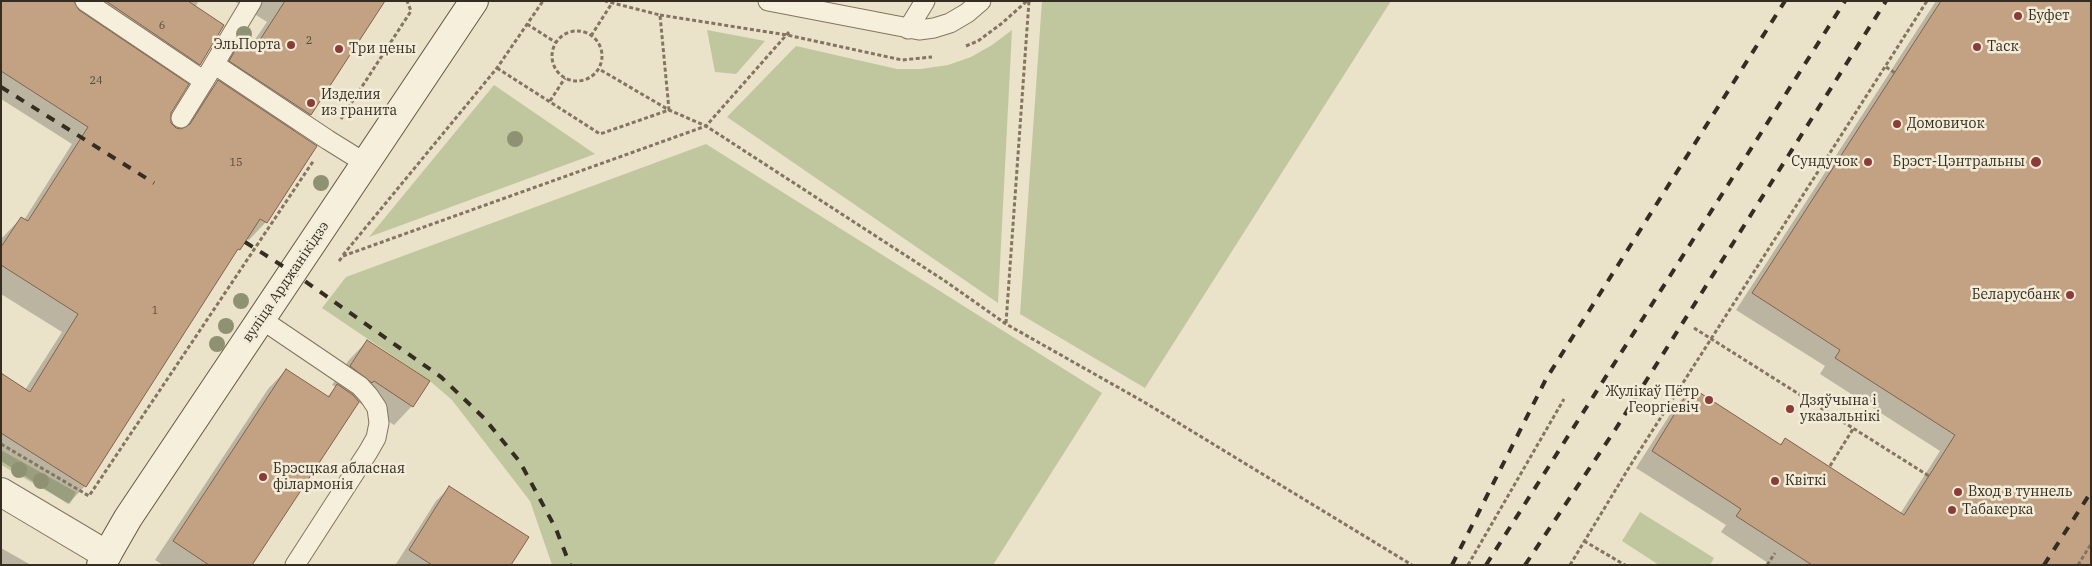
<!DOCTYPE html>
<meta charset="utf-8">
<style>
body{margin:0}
#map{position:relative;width:2092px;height:566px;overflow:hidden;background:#eae2c9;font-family:"IBM Plex Serif",serif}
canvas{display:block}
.frame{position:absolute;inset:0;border:2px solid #362d22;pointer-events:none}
</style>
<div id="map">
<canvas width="2092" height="566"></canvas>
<div class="frame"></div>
</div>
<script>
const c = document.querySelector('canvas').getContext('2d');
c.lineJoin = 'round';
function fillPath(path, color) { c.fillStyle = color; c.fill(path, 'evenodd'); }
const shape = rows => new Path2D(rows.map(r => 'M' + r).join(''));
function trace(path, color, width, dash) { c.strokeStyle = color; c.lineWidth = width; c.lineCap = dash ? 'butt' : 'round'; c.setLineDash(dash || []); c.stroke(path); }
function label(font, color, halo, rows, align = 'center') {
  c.font = font + ' "IBM Plex Serif",serif'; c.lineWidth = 5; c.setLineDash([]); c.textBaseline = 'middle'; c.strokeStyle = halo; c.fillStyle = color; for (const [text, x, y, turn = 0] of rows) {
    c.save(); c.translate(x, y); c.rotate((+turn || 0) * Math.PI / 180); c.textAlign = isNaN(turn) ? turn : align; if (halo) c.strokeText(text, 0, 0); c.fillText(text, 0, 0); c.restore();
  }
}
fillPath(shape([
 [1042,1,1391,1,1145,388,1020,314],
 [707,30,765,41,736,74,715,72],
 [1012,30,998,303,727,117,796,46,897,69,921,69,948,65,971,57,992,45],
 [494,85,595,154,369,237],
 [706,144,1102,393,993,565,552,565,530,501,452,400,430,381,322,308,346,277],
 [1,450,76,492,70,504,1,465],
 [1640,512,1714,558,1710,565,1659,565,1622,541]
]), '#c0c79e');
fillPath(shape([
 [1,1,199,1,195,7,199,64,182,81,168,118,174,128,181,130,201,99,218,82,213,78,226,56,244,39,252,44,267,22,234,1,376,1,310,115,293,132,266,222,249,240,246,238,233,255,85,486,68,504,1,461,1,382,25,390,62,332,1,294,1,239,21,218,24,220,72,144,1,99],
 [1936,1,2091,1,2091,565,1771,565,1721,532,1726,525,1636,468,1676,405,1692,389,1779,445,1785,440,1900,514,1940,451,1820,374,1825,366,1736,310],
 [367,341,412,406,394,425,358,402,251,565,163,565,155,560,268,389,286,370,327,397,336,387,332,385,349,360],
 [449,488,509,565,396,564,436,501],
 [1,548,31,565,1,565]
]), '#0003');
const building = shape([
 [1,1,74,1,79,10,189,84,171,113,171,123,176,128,181,129,190,124,218,80,317,146,267,223,260,219,240,250,238,249,86,487,1,433,1,373,30,392,78,314,1,265,1,247,21,217,28,221,88,127,1,71,1,1],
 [106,1,188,1,224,25,200,65,106,1],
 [285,1,385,1,311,115,229,61,243,37,256,46,285,1],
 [1941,1,2091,1,2091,565,1812,565,1736,516,1741,509,1652,451,1691,387,1781,445,1785,438,1904,515,1955,435,1835,358,1840,350,1752,293,1941,1],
 [367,340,430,381,413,407,374,381,372,383,350,366,367,340],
 [286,369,329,397,337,384,353,395,359,402,252,565,209,565,173,541,286,369],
 [449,486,529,537,511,565,432,565,409,550,449,486]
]);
fillPath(building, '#c3a284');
trace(building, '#806249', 1);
const lane = shape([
 [85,1,204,81,252,1],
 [768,1,919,30,934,28,950,23,967,13,981,1],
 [908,29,925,1],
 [214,64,328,140,365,163],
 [181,118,204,81],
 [261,319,360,386,369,396,377,408,379,423,376,438,368,452,295,565]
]);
const street = shape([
 [1,492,107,555]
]);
const secondary = shape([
 [101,565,128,518,474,1]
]);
trace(lane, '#847560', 21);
trace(street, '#847560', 30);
trace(secondary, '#665743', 30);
trace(shape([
 [660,15,787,35,902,60,932,57],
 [527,24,555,42],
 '552 56a25 25 0 1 1 50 0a25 25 0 1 1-50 0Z',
 [789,32,706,126,945,281,1006,324,1144,402,1412,565],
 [591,36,612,3],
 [966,46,978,41,1001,24,1027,1],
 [1886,67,1895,73],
 [497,68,600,134,669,110,660,15,605,1],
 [550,101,565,78],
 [341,119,411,11,407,1],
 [343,255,497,68,543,1],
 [339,261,343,256,706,126,669,110,599,69],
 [1006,323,1029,1],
 [1694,328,1929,476],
 [1,444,89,496,314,160],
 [1830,466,1853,429],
 [1584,541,1625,565],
 [1468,565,1564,399],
 [1570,565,1633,461,1927,1],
 [1767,565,1775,553],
 [2078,565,2091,544]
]), '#847560', 3, [4, 2.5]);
trace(lane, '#f5efdc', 19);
trace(street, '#f5efdc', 28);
trace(secondary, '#f5efdc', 28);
trace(shape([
 [1,87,154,183],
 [245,242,292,272,441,377,484,418,520,462,556,529,570,565],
 [1452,565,1546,379,1785,1],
 [1486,565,1845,1],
 [1525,565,1615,430,1886,1],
 [2044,565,2091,492]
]), '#362d22', 4, [9, 9]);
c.fillStyle = '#8f9272';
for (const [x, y] of [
 [244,34],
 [515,139],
 [321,183],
 [241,301],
 [226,326],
 [217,344],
 [19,470],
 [41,481]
]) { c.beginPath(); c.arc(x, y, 8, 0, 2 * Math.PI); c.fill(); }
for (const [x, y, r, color] of [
 [2018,16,5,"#8c3c37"],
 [291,45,5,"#8c3c37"],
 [1977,47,5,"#8c3c37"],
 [339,49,5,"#8c3c37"],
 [311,103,5,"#8c3c37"],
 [1897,124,5,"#8c3c37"],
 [1868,162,5,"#8c3c37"],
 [2036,162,6,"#8c3c37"],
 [2070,295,5,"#8c3c37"],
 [1709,400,5,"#8c3c37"],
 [1790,409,5,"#8c3c37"],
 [263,477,5,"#8c3c37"],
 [1775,481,5,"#8c3c37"],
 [1958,492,5,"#8c3c37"],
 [1952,510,5,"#8c3c37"]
]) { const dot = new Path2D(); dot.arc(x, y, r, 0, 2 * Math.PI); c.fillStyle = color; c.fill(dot); trace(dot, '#f2ecd8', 2); }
label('11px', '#594a3a', null, [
 ["6",162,26],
 ["2",309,41],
 ["24",96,81],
 ["15",236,163],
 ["1",155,311]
]);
label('14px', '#362d22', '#f2ecd8', [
 ["Буфет",2028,16],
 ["ЭльПорта",281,45,"right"],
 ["Таск",1987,47],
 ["Три цены",349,49],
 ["Изделия",321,95],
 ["из гранита",321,111],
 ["Домовичок",1907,124],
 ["Сундучок",1858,162,"right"],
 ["Брэст-Цэнтральны",2025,162,"right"],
 ["Беларусбанк",2060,295,"right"],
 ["Жулікаў Пётр",1699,392,"right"],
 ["Георгіевіч",1699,408,"right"],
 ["Дзяўчына і",1800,401],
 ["указальнікі",1800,417],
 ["Брэсцкая абласная",273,469],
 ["філармонія",273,485],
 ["Квіткі",1785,481],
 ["Вход в туннель",1968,492],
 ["Табакерка",1962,510]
], 'left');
label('14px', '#362d22', '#f2ecd8', [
 ["вуліца Арджанікідзэ",286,282,-56]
]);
</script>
